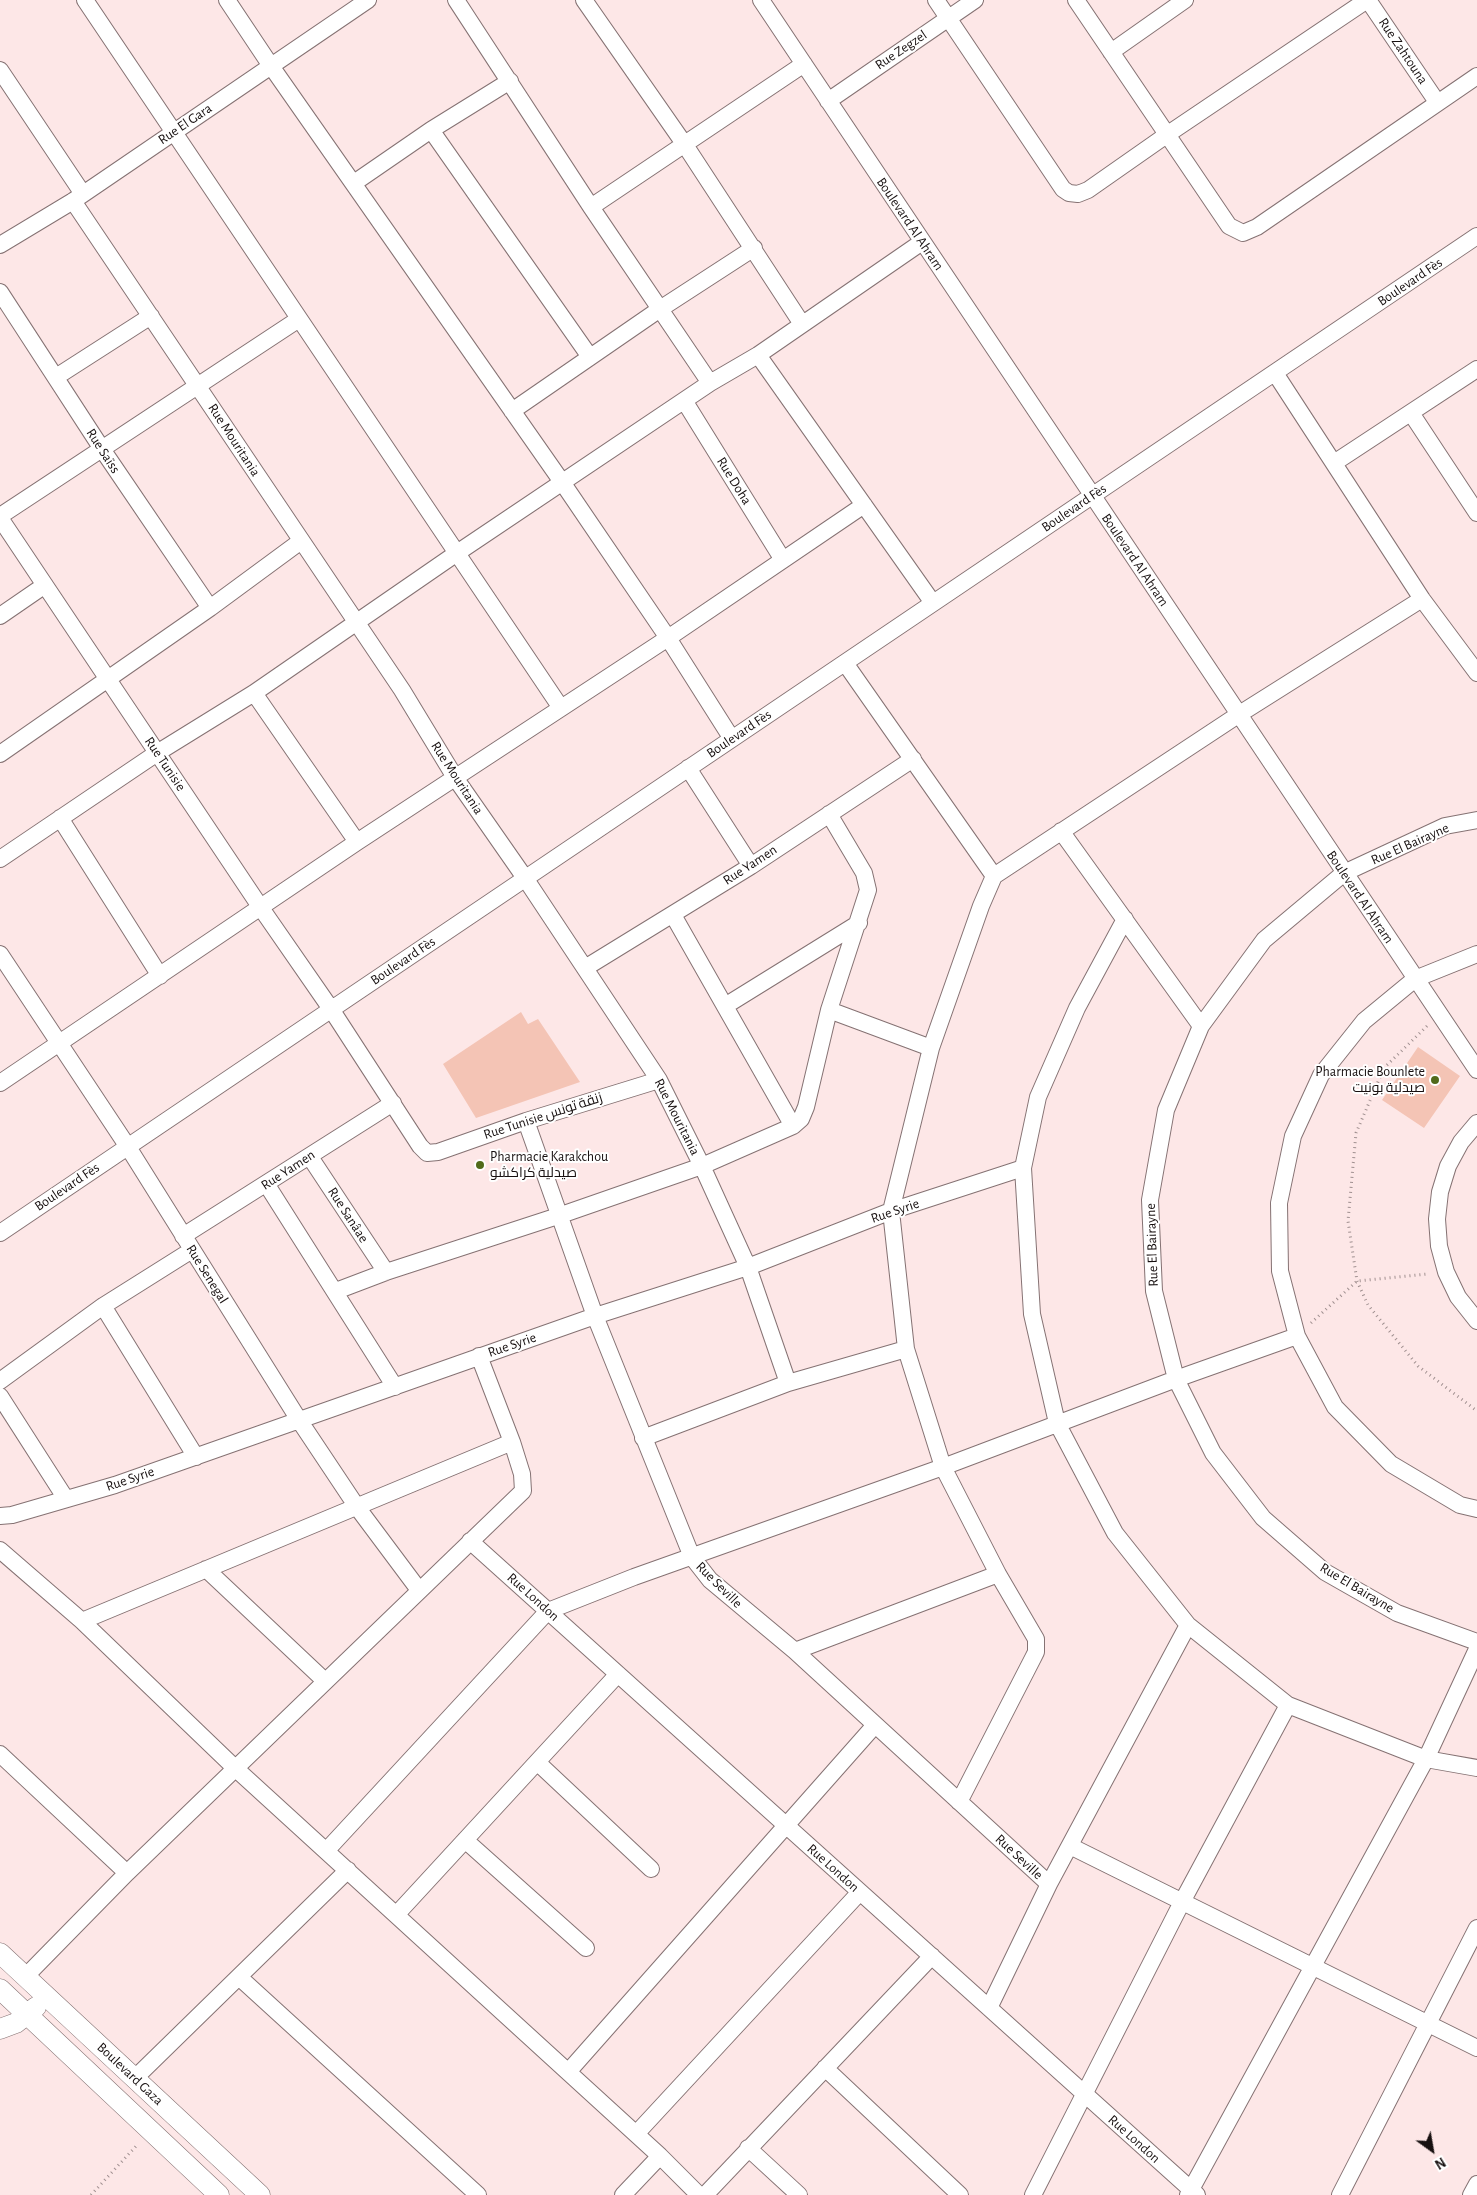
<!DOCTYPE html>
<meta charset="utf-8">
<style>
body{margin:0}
#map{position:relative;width:1477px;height:2195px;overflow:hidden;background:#fde7e7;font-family:"Alegreya Sans",sans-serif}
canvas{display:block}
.north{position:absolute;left:1407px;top:2125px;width:50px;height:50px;-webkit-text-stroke:4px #fff;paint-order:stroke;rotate:148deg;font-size:14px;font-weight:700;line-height:20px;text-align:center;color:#171010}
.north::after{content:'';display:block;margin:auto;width:18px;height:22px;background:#171010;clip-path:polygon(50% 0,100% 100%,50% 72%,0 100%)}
</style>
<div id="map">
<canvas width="1477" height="2195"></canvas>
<div class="north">N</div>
</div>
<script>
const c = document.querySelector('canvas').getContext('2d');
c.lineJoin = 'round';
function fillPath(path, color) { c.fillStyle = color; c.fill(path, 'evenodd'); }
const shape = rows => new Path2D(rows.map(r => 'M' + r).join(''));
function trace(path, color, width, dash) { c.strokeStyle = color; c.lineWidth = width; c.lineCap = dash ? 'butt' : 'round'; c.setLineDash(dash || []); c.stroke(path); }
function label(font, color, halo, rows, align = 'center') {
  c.font = font + ' "Alegreya Sans",Cairo,sans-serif'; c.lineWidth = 4; c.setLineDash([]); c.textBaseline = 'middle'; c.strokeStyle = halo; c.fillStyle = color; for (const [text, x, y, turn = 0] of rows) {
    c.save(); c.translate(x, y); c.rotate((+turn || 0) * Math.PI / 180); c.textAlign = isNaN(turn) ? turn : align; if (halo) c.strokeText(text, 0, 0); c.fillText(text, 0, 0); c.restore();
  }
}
fillPath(shape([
 [521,1012,528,1024,538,1019,580,1082,476,1118,443,1064],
 [1418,1047,1460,1076,1424,1128,1382,1100]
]), '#f4c4b5');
const minor = shape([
 [85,0,561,708],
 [227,0,271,66,562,482,668,638,732,739],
 [456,0,591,207,710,383],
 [584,0,685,145,802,324],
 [761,0,1477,1070],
 [936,0,1063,189,1069,193,1078,194,1088,190,1168,134,1367,0],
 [1076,0,1229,226,1243,233,1257,227,1477,76],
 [1368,0,1437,102],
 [1111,52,1185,0],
 [0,70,83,194],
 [828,101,975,0],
 [431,130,590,357],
 [354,183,431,130,510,81],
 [73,201,402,690,456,779,525,878,659,1080,702,1166,748,1267,788,1383],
 [591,207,804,64],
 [0,245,73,201,368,0],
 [0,292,102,449,210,608],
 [758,355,933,603],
 [1275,373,1422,599,1477,673],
 [56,377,151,316],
 [685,402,783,560],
 [512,411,660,309,754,248],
 [1411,413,1477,513],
 [1334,463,1477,369],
 [0,516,299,319],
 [0,518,261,908,331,1009,420,1146,427,1153,438,1152,526,1121,659,1080],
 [0,616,45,585],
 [845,663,994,876],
 [254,693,357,842],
 [0,754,210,608,301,541],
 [688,768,751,866],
 [60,818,160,976],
 [1477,820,1445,826,1344,873,1264,940,1201,1026,1166,1110,1150,1200,1154,1291,1176,1379,1213,1453,1263,1518,1325,1572,1397,1613,1477,1642],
 [1061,831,1201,1026],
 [0,859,157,753,254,693,457,553,710,383,758,355,922,242],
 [673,915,793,1126],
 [1125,919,1077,1008,1038,1097,1023,1168,1032,1314,1057,1423,1115,1533,1188,1625,1288,1705,1426,1759,1477,1768],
 [0,954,128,1147,299,1420,357,1507,419,1590],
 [1477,954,1415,979,1364,1021,1321,1075,1293,1136,1279,1203,1280,1271,1297,1336,1335,1407,1391,1464,1460,1505,1477,1509],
 [585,968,751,866,913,759],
 [725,1006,859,923],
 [829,1010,931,1048],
 [0,1083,357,842,668,638,864,505],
 [526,1121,595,1316,692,1557,710,1580,795,1651,1049,1884],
 [1477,1123,1461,1142,1448,1166,1440,1192,1437,1219,1439,1246,1446,1272,1458,1297,1477,1321],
 [310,1157,386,1272],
 [267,1185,395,1387],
 [0,1233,1477,236],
 [183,1236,393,1103],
 [336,1291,386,1272,561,1215,702,1166,793,1126,801,1119,806,1107,829,1010,868,890,864,873,829,814],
 [103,1306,196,1457],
 [0,1381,103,1306,192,1250],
 [0,1396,66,1499],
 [643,1438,788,1383,906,1349],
 [0,1516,12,1515,115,1485,595,1316,748,1267,891,1211,1023,1168],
 [470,1541,1197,2195],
 [0,1550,82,1621,235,1768,660,2156,699,2195],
 [206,1569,325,1681],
 [82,1621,512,1442],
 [795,1651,998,1574],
 [0,1754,127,1873],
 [537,1762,651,1869],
 [959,1802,1033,1658,1036,1652,1036,1639,998,1574,943,1467,906,1349,891,1211,931,1048,981,906,994,876,1238,715,1422,599],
 [465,1840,586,1948],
 [1070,1846,1477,2048],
 [326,1851,548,1611,634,1577,943,1467,1176,1379,1297,1336],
 [396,1915,618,1674],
 [25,1977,127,1873,523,1491,522,1474,512,1442,479,1356],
 [239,1977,478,2195],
 [989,2008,1049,1884,1188,1625],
 [825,2068,960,2195],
 [568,2072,875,1725],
 [134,2079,348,1870],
 [636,2134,860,1892],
 [748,2148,799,2195],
 [623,2195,660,2156],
 [705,2195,932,1956],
 [1033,2195,1182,1902,1288,1705],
 [1188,2195,1426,1759,1477,1649],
 [1340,2195,1477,1928],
 [1471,2195,1477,2184]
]);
const tertiary = shape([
 [0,1953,260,2195],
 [0,1989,219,2195],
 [0,2029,16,2023,36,2007]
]);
trace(minor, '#857273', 18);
trace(tertiary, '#857273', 21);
trace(shape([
 [1427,1026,1384,1068,1356,1133,1348,1221,1357,1281,1368,1305,1418,1366,1477,1411],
 [1311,1323,1357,1281,1428,1274],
 [91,2195,138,2144]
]), '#a09090', 3, [1, 4]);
trace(minor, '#fff', 16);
trace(tertiary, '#fff', 20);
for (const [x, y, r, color] of [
 [1435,1080,5,"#516a1a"],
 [480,1165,5,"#516a1a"]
]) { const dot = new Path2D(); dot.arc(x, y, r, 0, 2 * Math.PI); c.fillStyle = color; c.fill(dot); trace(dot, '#fff', 2); }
label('14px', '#171010', '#fff', [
 ["Rue Zegzel",901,50,-34],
 ["Rue Zahtouna",1403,51,56],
 ["Rue El Gara",185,124,-34],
 ["Boulevard Al Ahram",910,224,56],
 ["Boulevard Fès",1410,282,-34],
 ["Rue Mouritania",234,440,57],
 ["Rue Saïss",103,451,57],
 ["Rue Doha",734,481,58],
 ["Boulevard Fès",1074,508,-34],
 ["Boulevard Al Ahram",1135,560,56],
 ["Boulevard Fès",739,734,-34],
 ["Rue Tunisie",165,764,56],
 ["Rue Mouritania",457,778,57],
 ["Rue El Bairayne",1410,844,-24],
 ["Rue Yamen",750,865,-33],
 ["Boulevard Al Ahram",1360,897,56],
 ["Boulevard Fès",403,961,-34],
 ["Rue Tunisie زنقة تونس",543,1116,-18],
 ["Rue Mouritania",677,1117,63],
 ["Rue Yamen",288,1170,-33],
 ["Boulevard Fès",67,1187,-34],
 ["Rue Syrie",895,1211,-19],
 ["Rue Sanâae",348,1215,57],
 ["Rue El Bairayne",1152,1245,-92],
 ["Rue Senegal",207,1274,58],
 ["Rue Syrie",512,1345,-19],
 ["Rue Syrie",130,1479,-19],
 ["Rue Seville",719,1585,45],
 ["Rue El Bairayne",1357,1588,31],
 ["Rue London",533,1597,42],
 ["Rue Seville",1019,1857,43],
 ["Rue London",833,1868,42],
 ["Boulevard Gaza",130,2074,43],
 ["Rue London",1134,2139,42]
]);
label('14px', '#171010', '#fff', [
 ["Pharmacie Bounlete",1425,1072],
 ["صيدلية بونيت",1425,1088],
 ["Pharmacie Karakchou",490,1157,"left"],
 ["صيدلية كراكشو",490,1173,"left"]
], 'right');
</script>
